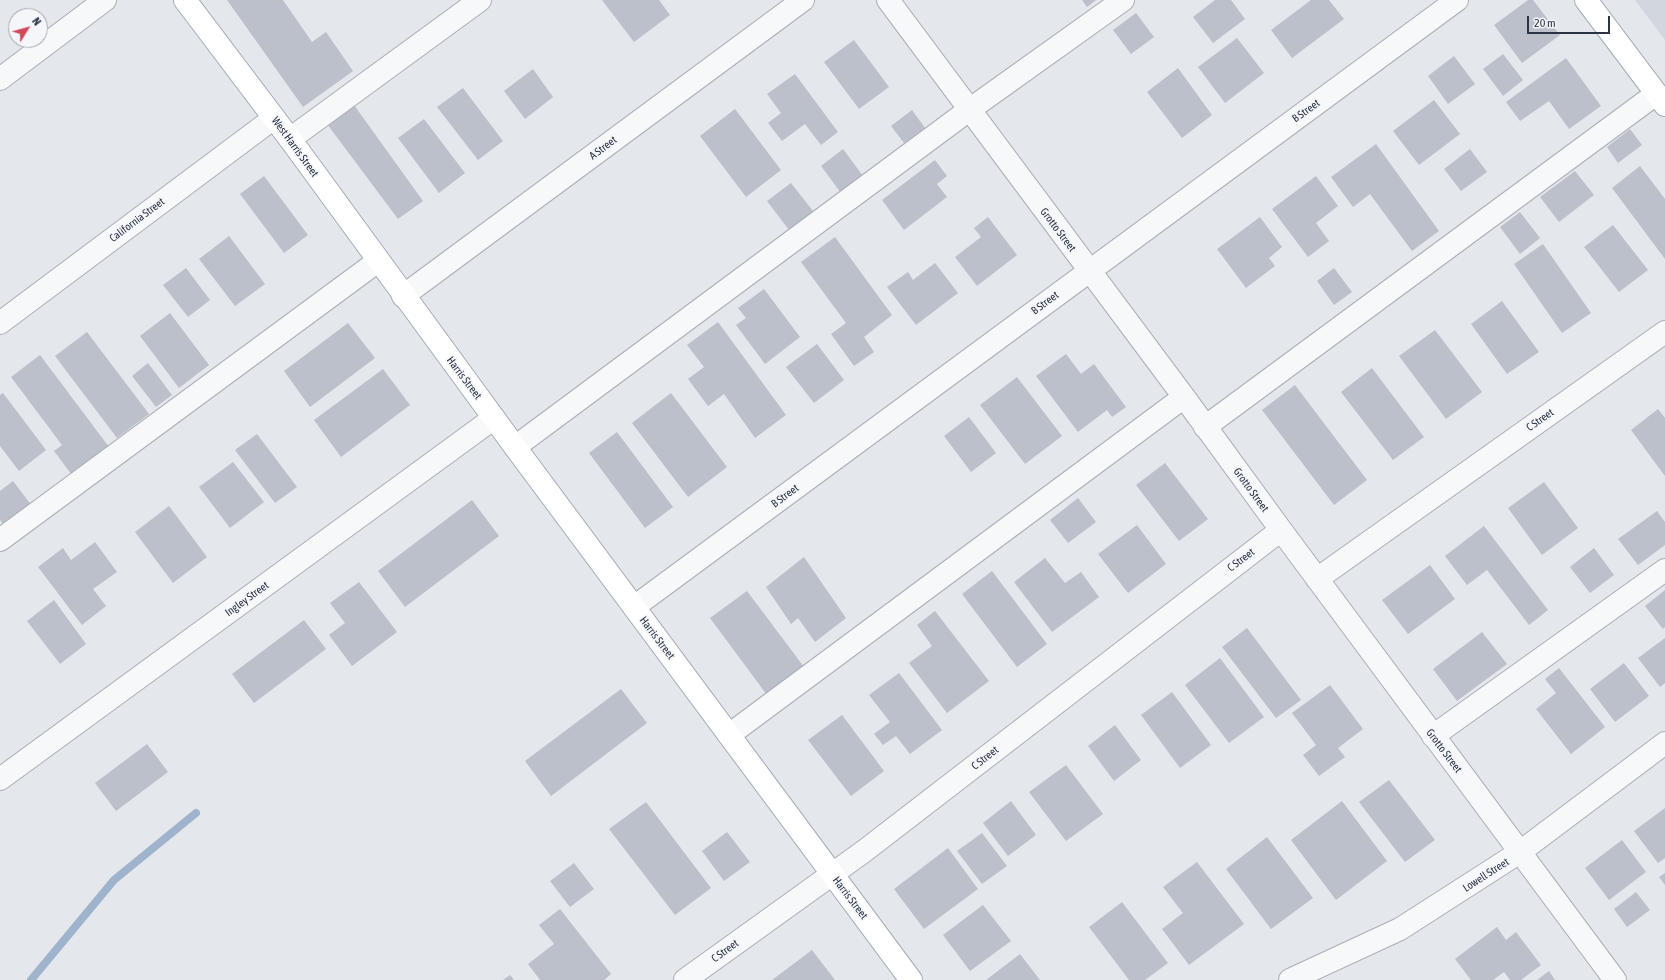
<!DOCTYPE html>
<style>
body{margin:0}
#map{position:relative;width:1665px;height:980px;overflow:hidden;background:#e4e7ec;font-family:"Asap Condensed",sans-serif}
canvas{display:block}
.north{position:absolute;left:8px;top:8px;width:40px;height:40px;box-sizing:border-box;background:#f4f6f9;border:1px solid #a4a8b1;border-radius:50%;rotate:53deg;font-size:11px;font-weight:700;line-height:16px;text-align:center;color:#2b3445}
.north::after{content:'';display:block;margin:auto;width:14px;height:18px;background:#d1495b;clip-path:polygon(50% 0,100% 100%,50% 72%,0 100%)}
.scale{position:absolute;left:1527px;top:16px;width:83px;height:18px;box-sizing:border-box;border:2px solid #2b3445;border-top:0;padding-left:5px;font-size:12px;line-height:14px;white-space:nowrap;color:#2b3445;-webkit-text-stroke:3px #f4f6f9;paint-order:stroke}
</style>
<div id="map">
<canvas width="1665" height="980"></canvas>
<div class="north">N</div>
<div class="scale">20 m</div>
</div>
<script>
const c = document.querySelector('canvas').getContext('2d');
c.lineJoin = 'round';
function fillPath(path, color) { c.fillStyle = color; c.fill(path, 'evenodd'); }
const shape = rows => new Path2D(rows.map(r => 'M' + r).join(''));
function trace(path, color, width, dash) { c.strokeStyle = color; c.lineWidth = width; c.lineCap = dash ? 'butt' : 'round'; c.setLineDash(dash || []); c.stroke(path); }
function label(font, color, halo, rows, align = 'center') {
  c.font = font + ' "Asap Condensed",sans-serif'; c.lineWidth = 3.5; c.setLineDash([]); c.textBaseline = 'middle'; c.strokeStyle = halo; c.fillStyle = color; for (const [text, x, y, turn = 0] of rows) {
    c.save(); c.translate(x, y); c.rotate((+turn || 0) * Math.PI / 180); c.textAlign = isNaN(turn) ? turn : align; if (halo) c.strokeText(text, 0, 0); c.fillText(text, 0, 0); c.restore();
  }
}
fillPath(shape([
 [1635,0,1665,0,1665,40]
]), '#d2d6de');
trace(shape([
 [31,980,114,880,196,813]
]), '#9fb4cc', 8);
fillPath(shape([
 [227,0,283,0,312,42,326,32,353,71,303,107],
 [602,0,659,0,670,15,634,42],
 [1082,0,1096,0,1087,7],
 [1215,0,1231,0,1245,19,1213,43,1193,17],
 [1311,0,1329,0,1344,19,1292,58,1271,30],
 [1528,0,1533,0,1560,35,1522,63,1494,25],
 [1136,13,1154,37,1131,54,1113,30],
 [1237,38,1264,73,1225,103,1198,67],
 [854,40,889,87,859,109,824,62],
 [1503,54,1523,80,1503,96,1483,69],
 [1454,56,1475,84,1448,104,1428,76],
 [1566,58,1601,106,1569,129,1549,101,1520,121,1506,102],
 [1178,68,1212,115,1182,138,1147,92],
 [533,69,553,97,525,119,504,91],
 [795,74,838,132,821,145,805,124,782,141,768,123,781,113,767,94],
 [463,88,503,141,478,160,437,107],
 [1434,100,1460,134,1419,165,1393,131],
 [354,105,423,201,398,219,327,124],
 [735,109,781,170,746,197,700,136],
 [912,110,925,128,904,143,891,126],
 [424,119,465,173,439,193,398,138],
 [1630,129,1642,145,1618,163,1607,147],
 [1376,144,1439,231,1412,251,1370,194,1353,207,1331,177],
 [843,149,863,176,841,193,821,166],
 [1470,149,1487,172,1461,191,1444,169],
 [935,160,947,176,937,184,947,197,904,230,882,200],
 [1640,166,1665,199,1665,259,1612,188],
 [1575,171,1594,195,1559,222,1540,197],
 [264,176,308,235,284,253,240,194],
 [1316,176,1338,206,1316,223,1329,241,1308,257,1272,209],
 [791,183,813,211,789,230,767,201],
 [1520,212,1540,238,1520,254,1500,227],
 [988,217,1017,255,977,286,955,257,981,237,974,228],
 [1260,217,1282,247,1269,258,1275,266,1246,288,1217,249],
 [1613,225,1648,270,1619,292,1584,247],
 [229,236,265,284,235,306,199,259],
 [835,237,892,315,864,337,874,352,854,366,831,334,846,323,801,262],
 [1543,244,1591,313,1562,333,1514,264],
 [935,263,958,293,916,325,887,287,908,272,913,280],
 [186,268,210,300,188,317,163,285],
 [1334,268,1352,292,1334,305,1317,281],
 [764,289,800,337,765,364,736,325,746,318,738,308],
 [1502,301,1539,352,1507,374,1471,324],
 [170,313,209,365,179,388,140,336],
 [718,322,786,415,755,438,724,394,708,406,688,379,704,367,687,345],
 [348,323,375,358,310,407,284,371],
 [1435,330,1482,392,1446,419,1399,356],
 [87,332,149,414,117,438,55,356],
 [817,344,844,380,814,403,786,367],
 [1066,354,1081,374,1094,364,1126,407,1112,417,1107,410,1078,432,1036,376],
 [40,355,109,447,72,475,54,451,62,445,11,377],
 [148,363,172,395,156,407,132,376],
 [1372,368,1424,437,1393,460,1341,392],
 [383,369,410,405,341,457,314,420],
 [1017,377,1062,436,1025,464,980,405],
 [1295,385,1367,480,1334,505,1262,410],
 [3,393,46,450,19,471,0,446,0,395],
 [671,393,727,467,688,497,632,423],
 [1658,409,1665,418,1665,476,1631,430],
 [969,417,996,453,971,472,944,436],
 [617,432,673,507,645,528,589,453],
 [257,434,297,487,275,503,235,450],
 [233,462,264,502,230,528,199,487],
 [1165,463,1208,519,1179,541,1136,485],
 [13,481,32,506,5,527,0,520,0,491],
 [1544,482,1578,528,1542,555,1508,508],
 [1078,498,1096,522,1068,543,1050,520],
 [472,500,499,536,405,607,378,571],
 [169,506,207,557,173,583,135,532],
 [1657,511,1665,522,1665,545,1638,565,1618,539],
 [1137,525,1166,564,1128,593,1098,554],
 [1484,526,1548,610,1529,625,1487,570,1467,585,1445,556],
 [95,542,117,572,93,589,106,606,82,625,38,567,63,548,71,560],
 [1594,548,1614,575,1590,593,1570,567],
 [804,557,846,618,815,642,798,618,791,624,766,587],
 [1045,558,1065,583,1081,572,1099,597,1052,632,1014,582],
 [1430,565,1455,599,1408,634,1382,600],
 [992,571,1047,644,1017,667,962,594],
 [359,582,397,632,352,666,329,635,345,623,330,603],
 [1665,590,1665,627,1663,629,1645,606],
 [747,591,804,667,767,695,710,618],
 [54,600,86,644,60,664,27,621],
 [935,611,989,681,947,713,909,663,932,646,917,625],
 [304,620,326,649,254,703,232,674],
 [1247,628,1301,700,1276,718,1222,647],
 [1482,632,1507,664,1457,701,1433,669],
 [1665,638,1665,683,1660,687,1638,658],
 [1220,658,1264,717,1229,743,1185,685],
 [1624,663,1649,696,1615,722,1590,689],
 [1559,668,1605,727,1571,754,1536,709,1556,693,1545,679],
 [899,673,942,730,910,754,896,736,883,745,874,734,890,722,869,695],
 [1330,685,1363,729,1338,748,1345,757,1319,776,1303,755,1316,745,1292,713],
 [621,689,647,723,551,796,525,761],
 [1172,692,1211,745,1180,768,1141,715],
 [842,715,884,771,851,796,808,740],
 [1115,725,1141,760,1114,781,1088,746],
 [147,744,168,772,116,811,95,783],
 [1066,765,1103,814,1066,841,1029,792],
 [1389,780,1435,840,1405,862,1359,802],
 [1011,801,1036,835,1008,856,983,823],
 [1342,801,1387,861,1336,900,1291,840],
 [646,802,711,888,675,915,609,829],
 [1665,808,1665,858,1658,863,1634,831],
 [727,832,750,862,724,881,702,851],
 [982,833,1007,866,982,884,957,851],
 [1267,837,1313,898,1271,929,1226,869],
 [1622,840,1646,872,1609,900,1585,868],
 [948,848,978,889,924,929,894,889],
 [1197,862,1244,924,1189,965,1162,929,1183,913,1163,887],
 [574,863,594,889,570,907,550,881],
 [1665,873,1665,885,1659,877],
 [1636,892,1650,910,1627,927,1614,909],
 [1122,902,1168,963,1145,980,1129,980,1089,927],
 [983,905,1011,941,970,971,943,935],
 [560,909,611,974,604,980,540,980,528,964,554,944,539,925],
 [1497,927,1506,940,1516,932,1541,965,1521,980,1510,980,1504,972,1493,980,1471,980,1455,959],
 [812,950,835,980,772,980],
 [1020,954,1040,980,986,980],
 [1549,971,1555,980,1537,980],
 [510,975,514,980,503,980]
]), '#bbc0ca');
const minor = shape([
 [888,0,1184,397,1281,530,1615,980],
 [0,79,105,0],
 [290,139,480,0],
 [403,296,803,0],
 [0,323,274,118],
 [1205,427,1656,94],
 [515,447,969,110,1123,0],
 [0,540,378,261],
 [1317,579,1665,332],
 [634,607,1457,0],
 [729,735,1184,397],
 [1433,736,1665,570],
 [0,779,494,418],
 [685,980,863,852,1281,530],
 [1290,980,1400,929,1520,852,1665,743]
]);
const major = shape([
 [185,0,290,139,515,447,911,980],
 [1586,0,1665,105]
]);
trace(minor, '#a9aeb7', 24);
trace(major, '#a3abb8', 24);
trace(minor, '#f7f8fa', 22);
trace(major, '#fff', 22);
label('11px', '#2b3445', '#f4f6f9', [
 ["B Street",1306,111,-36],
 ["West Harris Street",295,147,54],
 ["A Street",603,148,-37],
 ["California Street",137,220,-37],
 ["Grotto Street",1058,230,53],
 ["B Street",1045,303,-37],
 ["Harris Street",464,378,53],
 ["C Street",1540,420,-35],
 ["Grotto Street",1251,490,54],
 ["B Street",785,496,-37],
 ["C Street",1241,560,-37],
 ["Ingley Street",247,599,-36],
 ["Harris Street",657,638,53],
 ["Grotto Street",1444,751,53],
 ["C Street",985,758,-38],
 ["Lowell Street",1486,875,-33],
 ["Harris Street",850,898,53],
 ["C Street",725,951,-36]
]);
</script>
